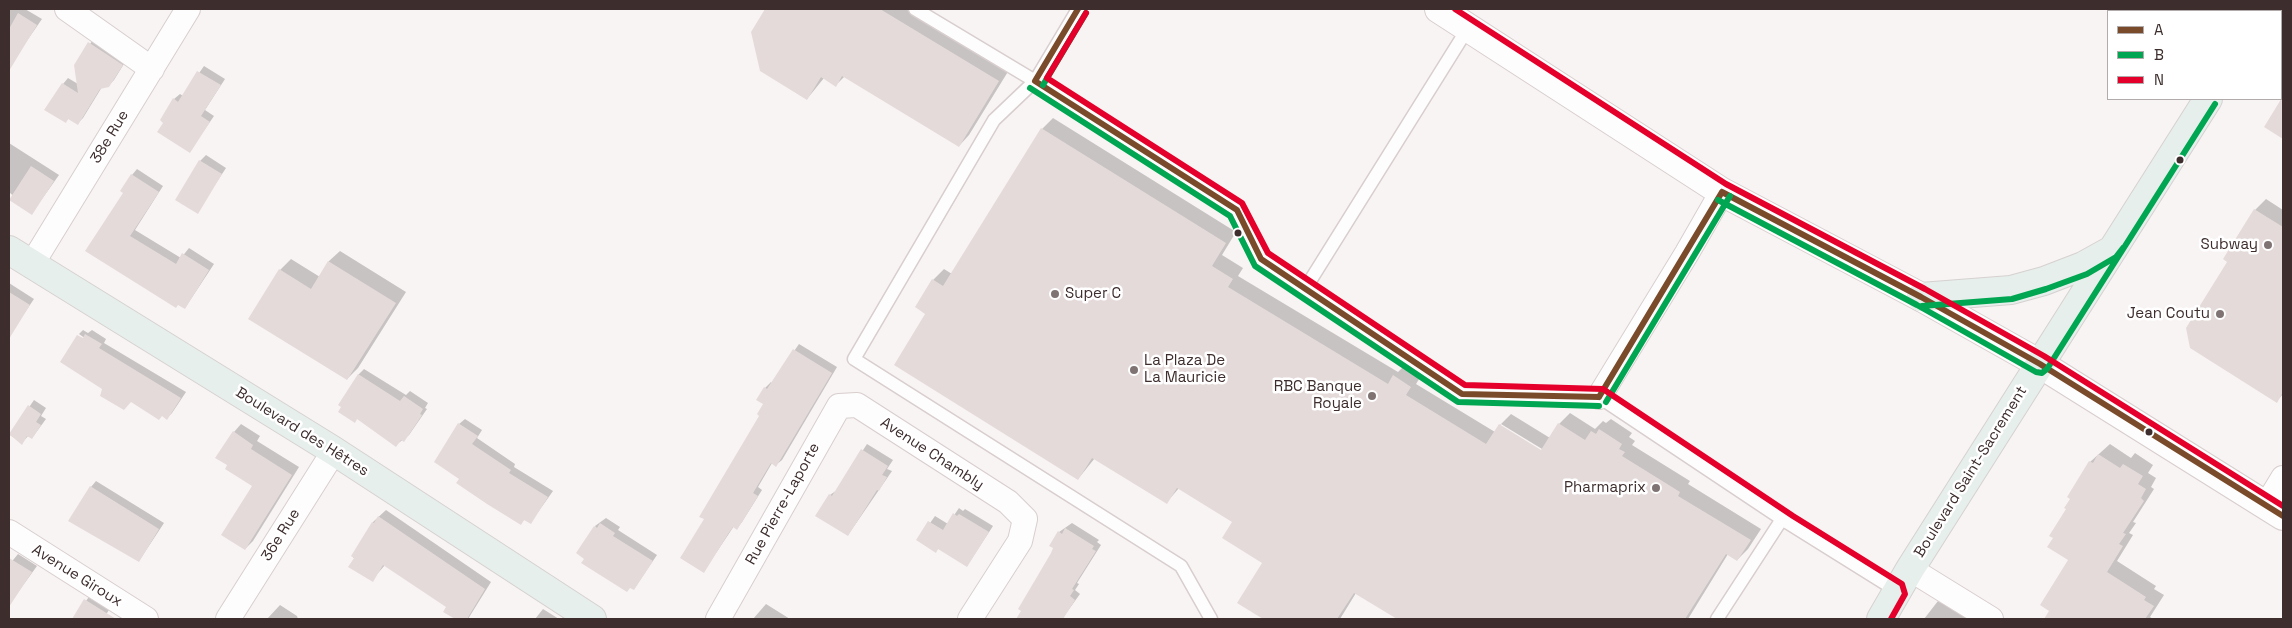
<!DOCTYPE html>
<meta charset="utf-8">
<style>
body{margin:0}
#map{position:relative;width:2292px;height:628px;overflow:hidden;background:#f9f4f4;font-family:"Space Grotesk",sans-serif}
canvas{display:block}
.frame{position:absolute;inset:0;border:10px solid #3d2d2d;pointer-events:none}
.legend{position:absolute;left:2107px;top:10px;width:175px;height:90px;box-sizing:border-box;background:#fff;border:1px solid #b1abab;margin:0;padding:6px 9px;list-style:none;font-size:15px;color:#3d2d2d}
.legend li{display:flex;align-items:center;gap:10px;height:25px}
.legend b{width:25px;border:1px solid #b1abab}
</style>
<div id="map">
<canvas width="2292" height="628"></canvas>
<div class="frame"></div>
<ul class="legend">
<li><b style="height:6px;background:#7a4b2a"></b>A</li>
<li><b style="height:6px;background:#00a651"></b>B</li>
<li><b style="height:6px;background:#e4002b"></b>N</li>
</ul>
</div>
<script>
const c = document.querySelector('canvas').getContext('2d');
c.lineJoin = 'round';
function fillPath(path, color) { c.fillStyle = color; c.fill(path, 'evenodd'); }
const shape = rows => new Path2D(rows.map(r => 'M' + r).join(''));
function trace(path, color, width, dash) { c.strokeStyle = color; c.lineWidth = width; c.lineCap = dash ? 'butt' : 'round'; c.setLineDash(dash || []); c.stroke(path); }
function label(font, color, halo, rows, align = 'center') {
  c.font = font + ' "Space Grotesk",sans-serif'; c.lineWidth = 5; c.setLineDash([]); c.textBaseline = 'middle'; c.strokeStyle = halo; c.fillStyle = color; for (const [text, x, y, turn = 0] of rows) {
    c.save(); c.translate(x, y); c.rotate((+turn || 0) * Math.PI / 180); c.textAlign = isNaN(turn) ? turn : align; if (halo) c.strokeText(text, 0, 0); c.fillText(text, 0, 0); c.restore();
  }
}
fillPath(shape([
 [9,9,25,9,42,19,15,58,9,54],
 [767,9,909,9,1009,70,969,135,959,146,845,76,836,85,824,78,807,99,753,33],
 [95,37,127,59,114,80,108,86,102,87,83,118,78,123,69,118,65,122,63,84,68,78,78,84,75,65],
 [204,66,225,79,205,110,214,116,190,151,174,99,180,94,183,96],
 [1053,118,1236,232,1222,255,1243,268,1238,276,1398,372,1405,365,1421,376,1416,384,1495,432,1501,424,1501,427,1546,454,1547,452,1501,424,1511,414,1550,438,1559,424,1570,413,1595,429,1603,421,1606,423,1611,419,1632,433,1629,437,1635,441,1632,445,1690,481,1688,484,1761,529,1748,549,1737,560,1728,554,1688,619,1399,619,1356,593,1340,619,1265,619,1238,603,1264,562,1234,522,1179,488,1167,502,1095,458,1078,479,927,314,933,280,944,269,952,274,1042,129],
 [9,143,59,175,32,213,9,192],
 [206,155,226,168,197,212,200,161],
 [137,169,163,186,135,230,181,258,189,248,214,264,185,308,87,251,125,193,132,175],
 [2266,199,2283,210,2283,394,2277,401,2229,262,2255,210],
 [340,251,406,292,358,368,347,379,280,270,291,259,320,277,329,261],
 [9,283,34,299,9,336],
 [83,330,88,333,92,330,106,339,104,343,186,392,172,413,167,418,104,388,89,341,79,334],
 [799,344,837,367,782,460,776,465,772,463,758,487,762,490,742,522,737,528,734,526,704,571,705,519,761,415,764,404,765,388,771,382,772,383],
 [364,369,406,395,410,391,428,403,425,408,427,409,409,435,396,445,358,375],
 [34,400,46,408,41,416,46,419,32,438,28,436,22,443,10,435],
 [465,419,482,430,477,438,515,464,514,467,553,491,531,522,525,519,521,523,461,478,459,424],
 [241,424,260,436,257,441,299,467,253,541,245,549,254,486,234,432],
 [867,444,893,460,887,469,892,471,848,535,830,495,837,490],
 [2110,444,2131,458,2135,453,2153,465,2148,473,2156,478,2151,487,2154,489,2133,522,2136,523,2129,533,2133,535,2117,561,2156,586,2154,589,2164,595,2150,617,2153,619,2057,619,2049,614,2070,560,2068,509,2090,462],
 [96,481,164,523,139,561,91,487],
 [959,508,963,511,965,509,993,526,967,566,939,548,936,551,918,540,935,516,948,524],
 [386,510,491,582,468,619,458,619,444,611,447,606,385,565,372,580,352,556,373,522],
 [606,518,620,527,618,530,657,555,634,589,595,526],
 [1072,523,1099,540,1097,542,1101,545,1077,583,1079,584,1075,590,1080,594,1062,619,1018,619,1052,554,1059,532],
 [18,554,37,566,16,595,9,590,9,565],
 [91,594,111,607,103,619,73,619],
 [1946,598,1976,619,1924,619,1938,601,1941,603],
 [766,604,790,619,753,619],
 [280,605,297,616,298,619,267,619],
 [543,609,559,619,535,619]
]), '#0003');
fillPath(shape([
 [765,9,880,9,999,81,959,147,842,76,836,87,821,77,807,100,760,71,751,32],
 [18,13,37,25,9,71,9,29],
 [88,42,123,65,109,87,100,89,78,125,68,119,66,123,44,110,62,83,78,93,74,65],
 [197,71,221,85,201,116,210,122,190,153,157,132,163,123,160,120,173,98,178,102],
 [2283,96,2283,139,2264,127],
 [1041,128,1226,243,1212,266,1233,279,1228,287,1388,384,1393,375,1411,387,1406,395,1486,444,1499,424,1541,450,1558,423,1585,440,1591,431,1596,434,1599,429,1622,444,1619,449,1625,452,1622,456,1680,492,1678,496,1751,540,1737,561,1726,554,1685,619,1397,619,1354,593,1337,619,1263,619,1237,603,1262,563,1222,538,1232,522,1177,488,1167,504,1092,458,1078,480,894,365,925,314,915,307,932,279,943,286],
 [199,160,222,174,198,214,175,200],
 [31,166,54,181,32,215,9,200],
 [131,174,159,192,130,236,176,264,182,253,209,270,185,309,178,305,176,308,85,251,123,193,120,191],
 [2254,209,2283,227,2283,392,2277,403,2190,348,2186,328,2227,262,2223,259],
 [328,261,396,303,347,380,248,319,279,269,311,289],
 [9,292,30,305,9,339],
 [85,334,102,344,99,348,181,398,167,420,162,416,159,420,131,402,124,410,100,396,102,389,60,362,77,335,83,338],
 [793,349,832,373,776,467,771,463,753,493,758,496,737,530,733,527,728,534,704,573,680,558,704,519,699,517,759,416,757,414,763,404,756,400,764,387,767,389],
 [358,374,400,401,404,396,423,409,420,414,422,415,404,442,401,440,396,447,357,419,355,423,338,412,341,407,338,405],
 [28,405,41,414,36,422,41,425,32,439,27,436,22,445,9,434],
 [458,423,478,436,472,444,511,470,509,473,548,497,531,524,524,520,521,525,487,504,456,483,459,479,434,462],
 [233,431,253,445,251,449,292,475,245,550,221,535,252,486,225,469,227,465,215,458],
 [861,449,888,466,882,475,887,477,879,491,877,490,848,536,815,516,829,494,832,496],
 [2098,454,2120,468,2123,464,2143,476,2138,484,2146,489,2141,498,2144,501,2123,533,2126,534,2119,544,2123,546,2107,572,2146,597,2144,600,2154,606,2145,619,2044,619,2049,611,2040,605,2068,560,2047,547,2053,538,2049,536,2066,509,2064,508,2070,499,2067,497,2089,461,2093,463],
 [90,486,159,529,139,562,68,521],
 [953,513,957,516,959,514,989,532,967,567,938,549,936,553,916,540,928,521,943,530],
 [378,516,485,589,467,619,455,619,443,612,446,607,383,565,373,582,348,567,354,558,351,556,372,522,374,523],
 [600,523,615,533,613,536,653,561,634,590,630,588,627,592,581,563,584,559,576,553,594,526,597,528],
 [1065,528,1094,546,1092,549,1096,551,1072,589,1074,590,1070,596,1075,600,1063,619,1016,619,1021,611,1018,609,1051,553,1053,548,1049,546,1058,531,1062,534],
 [9,558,32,572,9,607],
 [84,599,116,619,72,619]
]), '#e5dada');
const service = shape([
 [915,9,1035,81,1237,210,1261,259,1462,394,1599,397,1788,523,1897,591],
 [1078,9,1035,81,994,120,854,359,1181,566,1211,619],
 [1305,289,1468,28],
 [1717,619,1782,519]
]);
const minor = shape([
 [67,9,152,69],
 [32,264,188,9],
 [1599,397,1687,253,1722,192],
 [2266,506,2283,478],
 [9,532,146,619],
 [1910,569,1991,619],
 [228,619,334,451],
 [718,619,839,406,857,405,1008,502,1025,519,1020,541,970,619]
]);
const tertiary = shape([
 [1439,9,1722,192,1921,297,2040,364,2283,516]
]);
const primary = shape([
 [2263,11,2265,9],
 [9,250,334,451,592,619],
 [1921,297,2011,290,2044,281,2083,266,2110,251],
 [1881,619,1910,569,2208,99]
]);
trace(service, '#d8cece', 15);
trace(minor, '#d8cece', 26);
trace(tertiary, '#d8cece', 30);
trace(primary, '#d6d1d1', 30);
trace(service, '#fefdfd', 12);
trace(minor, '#fefdfd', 24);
trace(tertiary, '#fefdfd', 28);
trace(primary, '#e6efeb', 28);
trace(shape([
 [1035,81,1237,210,1261,259,1462,394,1599,397],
 [1035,81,1078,9],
 [1722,192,1921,297,2040,364,2283,516],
 [1599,397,1722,192]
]), '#7a4b2a', 6);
trace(shape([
 [1043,85,1086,13],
 [1030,88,1230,216,1255,266,1458,402,1599,406],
 [1718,200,1917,305,2036,372,2042,373,2047,369,2215,104],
 [1922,306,2012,299,2046,289,2087,274,2116,257,2123,248],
 [1606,402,1730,196]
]), '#00a651', 6);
trace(shape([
 [1455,9,1726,184,1925,289,2044,356,2283,506],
 [1086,13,1047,78,1242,203,1268,253,1465,385,1603,389,1793,516,1902,584,1905,594,1891,619]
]), '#e4002b', 6);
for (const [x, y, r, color] of [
 [2180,160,4.5,"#3d2d2d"],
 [1238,233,4.5,"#3d2d2d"],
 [2268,245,5,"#7f7373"],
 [1055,294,5,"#7f7373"],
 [2220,314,5,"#7f7373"],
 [1134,370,5,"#7f7373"],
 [1372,396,5,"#7f7373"],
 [2149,432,4.5,"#3d2d2d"],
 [1656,488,5,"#7f7373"]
]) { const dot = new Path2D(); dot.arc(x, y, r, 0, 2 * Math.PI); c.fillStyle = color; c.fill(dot); trace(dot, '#fff', 2); }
label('15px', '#3d2d2d', '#fff', [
 ["38e Rue",110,137,-59],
 ["Boulevard des Hêtres",302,432,32],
 ["Avenue Chambly",932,454,33],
 ["Boulevard Saint-Sacrement",1971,472,-58],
 ["Rue Pierre-Laporte",783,504,-61],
 ["36e Rue",281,535,-58],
 ["Avenue Giroux",77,576,32]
]);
label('15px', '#3d2d2d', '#fff', [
 ["Subway",2258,245],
 ["Super C",1065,294,"left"],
 ["Jean Coutu",2210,314],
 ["La Plaza De",1144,361,"left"],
 ["La Mauricie",1144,378,"left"],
 ["RBC Banque",1362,387],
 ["Royale",1362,404],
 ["Pharmaprix",1646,488]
], 'right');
</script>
